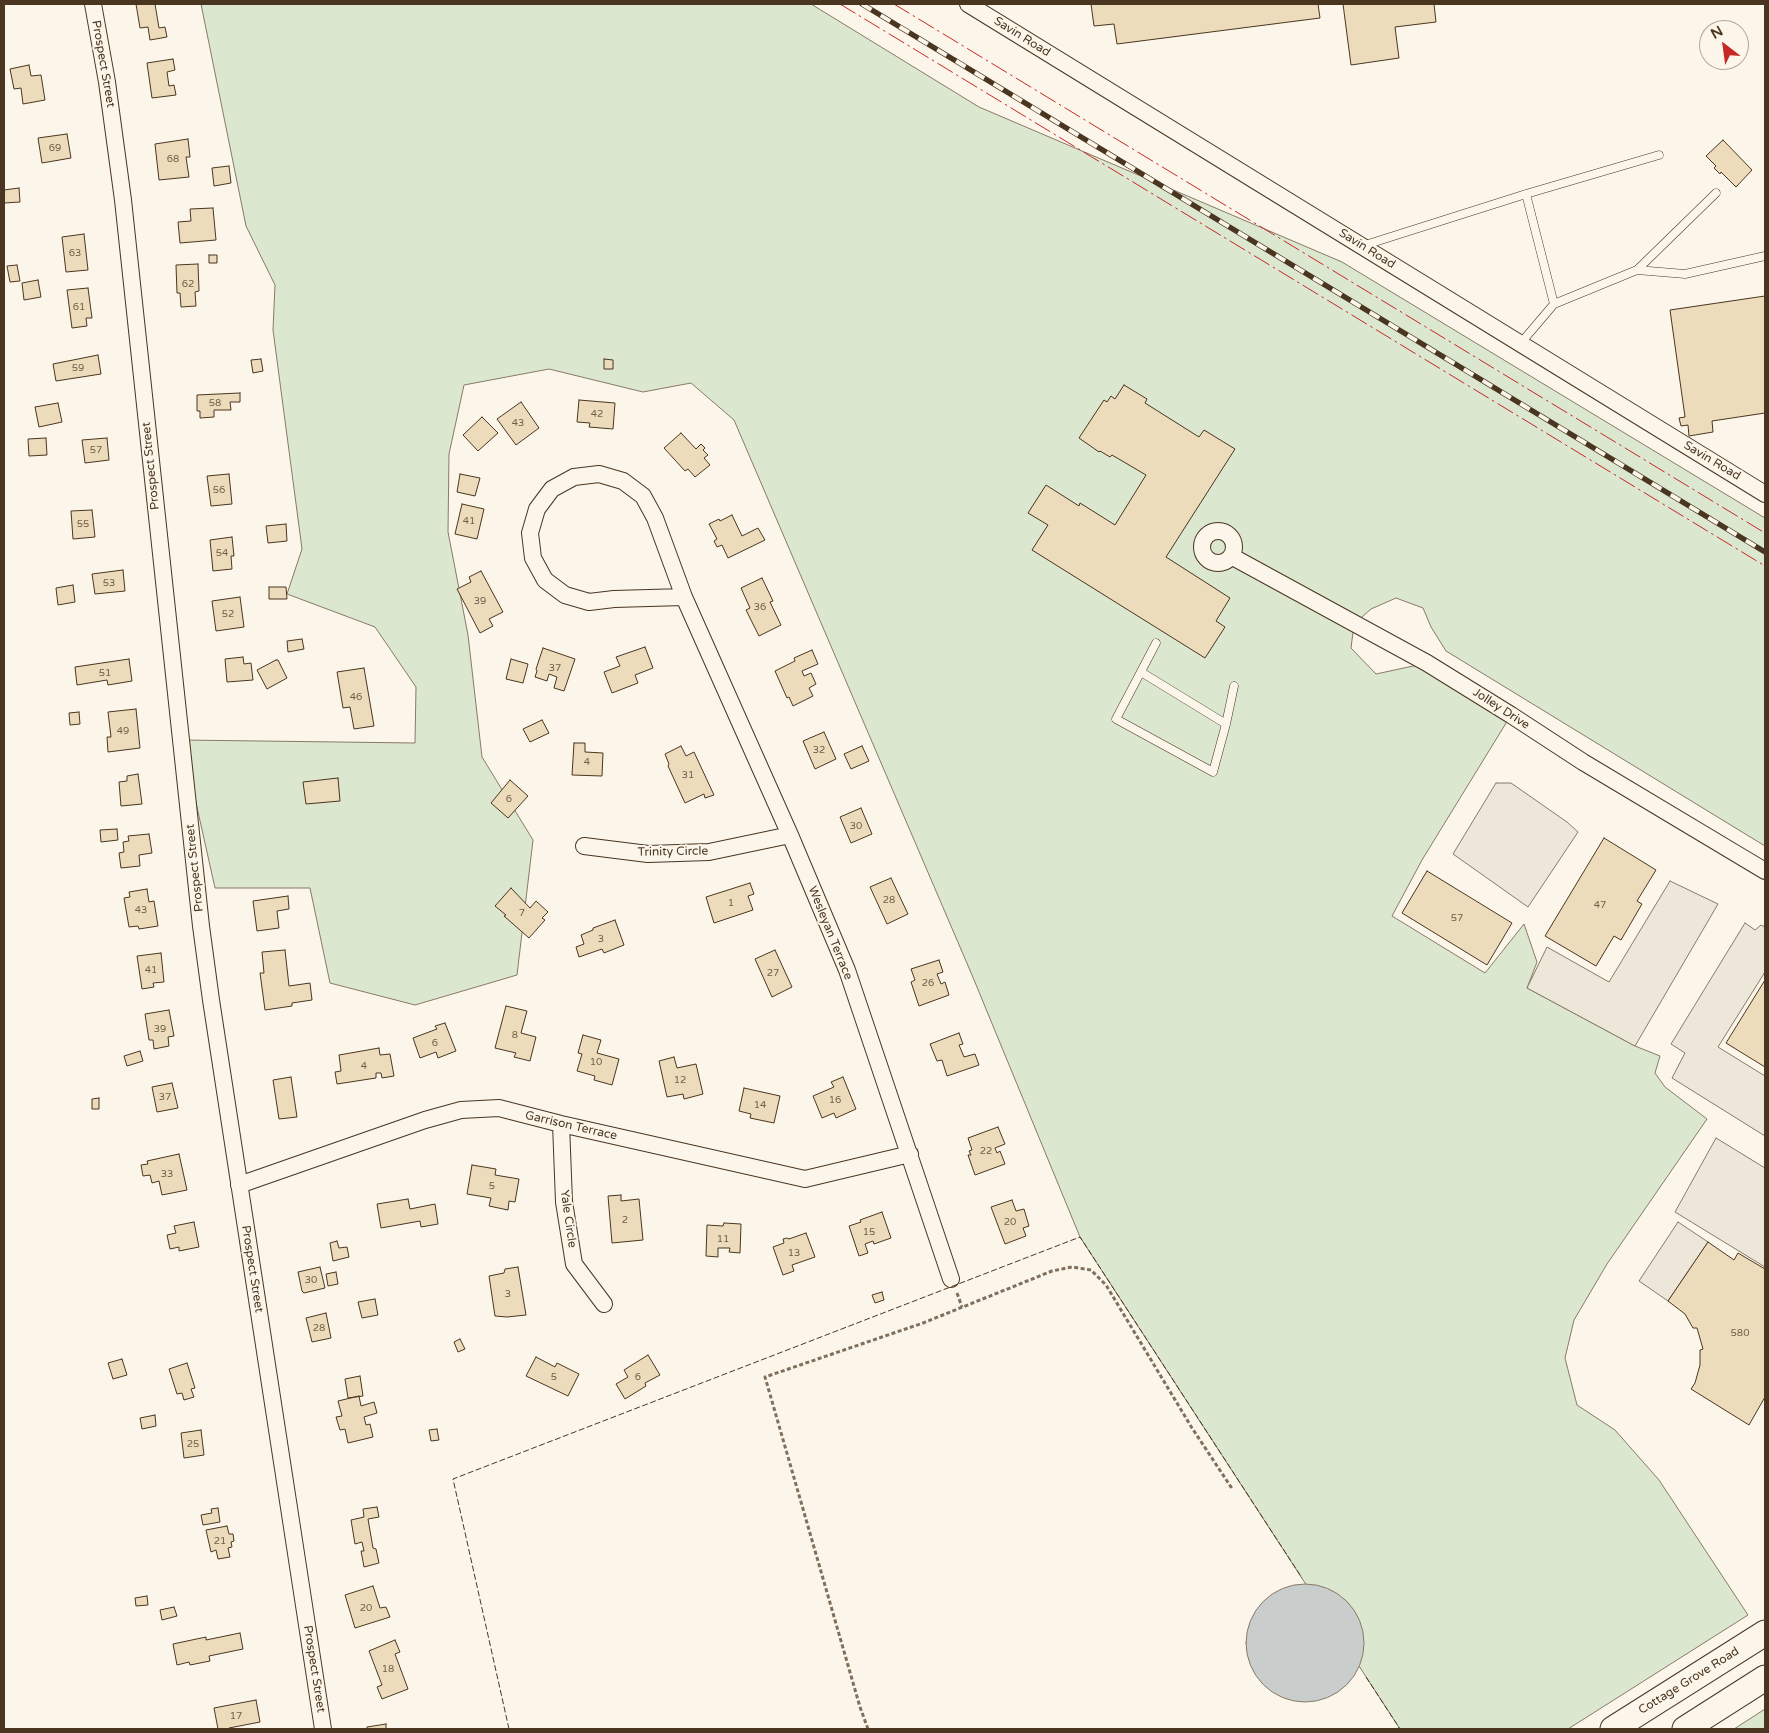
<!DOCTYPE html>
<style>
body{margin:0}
#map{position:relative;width:1769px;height:1733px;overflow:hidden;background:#fbf6e9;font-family:"Varela Round",sans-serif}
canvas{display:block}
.frame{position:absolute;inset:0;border:5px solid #4a3520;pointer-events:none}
.north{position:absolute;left:1699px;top:20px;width:50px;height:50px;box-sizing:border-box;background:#fbf6e9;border:1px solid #b4a999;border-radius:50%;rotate:330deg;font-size:14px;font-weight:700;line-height:20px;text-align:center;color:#4a3520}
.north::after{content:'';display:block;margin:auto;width:18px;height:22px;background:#c62828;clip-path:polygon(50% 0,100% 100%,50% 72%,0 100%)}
</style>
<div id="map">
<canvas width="1769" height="1733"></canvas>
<div class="frame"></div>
<div class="north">N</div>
</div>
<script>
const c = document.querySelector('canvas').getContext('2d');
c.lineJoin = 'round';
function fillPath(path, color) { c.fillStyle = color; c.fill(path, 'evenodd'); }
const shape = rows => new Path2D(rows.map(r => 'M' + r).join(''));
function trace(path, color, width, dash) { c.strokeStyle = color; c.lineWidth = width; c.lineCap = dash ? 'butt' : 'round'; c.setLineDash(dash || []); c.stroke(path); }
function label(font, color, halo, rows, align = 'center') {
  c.font = font + ' "Varela Round",sans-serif'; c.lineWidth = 4; c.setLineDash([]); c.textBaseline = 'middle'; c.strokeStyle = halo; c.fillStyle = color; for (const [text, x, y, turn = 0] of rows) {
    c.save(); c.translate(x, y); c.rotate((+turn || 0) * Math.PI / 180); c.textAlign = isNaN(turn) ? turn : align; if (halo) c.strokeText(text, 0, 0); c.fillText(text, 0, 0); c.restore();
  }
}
const green = shape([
 [201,4,811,4,979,107,1342,262,1765,518,1765,846,1446,651,1431,627,1423,608,1396,598,1371,609,1354,624,1351,648,1376,674,1427,663,1511,715,1422,860,1392,916,1485,973,1524,924,1537,962,1527,988,1635,1046,1660,1056,1655,1073,1665,1087,1707,1119,1607,1264,1574,1320,1565,1358,1577,1405,1615,1430,1659,1480,1748,1615,1568,1729,1400,1729,1080,1237,972,975,734,420,691,383,643,392,549,369,464,385,449,454,448,532,468,635,482,757,533,840,517,975,415,1005,330,983,310,888,215,888,182,740,415,743,416,687,375,627,287,594,302,549,273,330,275,285,246,226,201,4],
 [1765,1709,1765,1729,1734,1729,1765,1709]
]);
fillPath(green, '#dce7d0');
trace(green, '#887966', 1);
const parking = shape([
 [1496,783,1511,783,1567,822,1578,832,1528,907,1453,854,1496,783],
 [1670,881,1718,904,1635,1046,1527,988,1547,947,1609,982,1670,881],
 [1745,923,1755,930,1761,925,1765,927,1765,972,1718,1047,1765,1076,1765,1136,1672,1078,1685,1053,1671,1044,1745,923],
 [1716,1138,1765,1168,1765,1267,1675,1212,1716,1138],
 [1678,1222,1708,1242,1668,1301,1639,1281,1678,1222]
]);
fillPath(parking, '#ede7d9');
trace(parking, '#887966', 1);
const water = shape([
 '1246 1643a59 59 0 1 1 118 0a59 59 0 1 1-118 0Z'
]);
fillPath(water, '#c9cecd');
trace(water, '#887966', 1);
const building = shape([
 [136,4,155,4,159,28,165,27,167,37,150,40,148,27,140,28,136,4],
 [1091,4,1318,4,1320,18,1117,44,1114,24,1094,26,1091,4],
 [1343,4,1434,4,1436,22,1395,27,1399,58,1351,65,1343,4],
 [173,59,175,70,167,72,169,86,174,85,176,95,152,98,147,63,173,59],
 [29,65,31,76,41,75,45,100,23,104,21,88,14,89,10,69,29,65],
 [67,134,71,158,42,163,38,138,67,134],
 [188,139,190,157,186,157,189,177,159,180,155,144,188,139],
 [1723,140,1752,170,1736,187,1721,172,1720,174,1714,168,1716,166,1706,156,1723,140],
 [229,166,231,183,214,186,212,168,229,166],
 [19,188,20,202,4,203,4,190,19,188],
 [213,208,216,240,180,243,178,222,191,221,190,209,213,208],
 [84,234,88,270,66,272,62,237,84,234],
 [209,255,217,255,217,263,209,263,209,255],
 [198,264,199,291,195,292,196,306,181,307,180,293,177,293,176,265,198,264],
 [17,265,20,281,10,282,7,266,17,265],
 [38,280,41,297,24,300,22,283,38,280],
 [88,288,92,318,86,318,87,326,72,328,67,290,88,288],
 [1765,296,1765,413,1712,421,1713,432,1689,436,1688,425,1681,426,1679,418,1685,417,1670,310,1765,296],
 [98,355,101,374,56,381,53,364,98,355],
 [261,359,263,371,253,373,251,360,261,359],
 [604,359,613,360,613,369,604,369,604,359],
 [1124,385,1147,399,1145,403,1199,437,1204,430,1235,449,1166,557,1230,598,1216,621,1225,627,1205,658,1032,550,1048,525,1028,513,1046,485,1079,506,1080,503,1115,525,1146,475,1112,455,1110,457,1100,451,1099,452,1079,438,1104,400,1107,402,1111,396,1115,399,1124,385],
 [240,393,240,402,230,402,231,410,214,410,214,417,200,418,200,411,197,411,197,395,240,393],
 [579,400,615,403,613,429,589,427,590,423,577,422,579,400],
 [521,402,539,428,516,445,497,419,521,402],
 [58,403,62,422,39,427,35,407,58,403],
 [482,417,498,433,478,451,463,435,482,417],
 [681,433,696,449,701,444,705,448,703,450,708,455,704,458,710,465,695,477,688,469,685,471,664,448,681,433],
 [46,438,47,455,29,456,28,439,46,438],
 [107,438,109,460,85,463,82,440,107,438],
 [229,474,232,504,211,506,207,476,229,474],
 [460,474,480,478,475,496,457,492,460,474],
 [462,504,484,509,477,539,455,534,462,504],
 [92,510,95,537,73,539,71,511,92,510],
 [732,515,742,536,758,528,765,540,728,558,722,545,717,547,714,541,717,539,709,524,719,519,720,521,732,515],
 [286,524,287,541,268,543,266,526,286,524],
 [232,537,234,556,231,556,232,569,213,571,210,540,232,537],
 [123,570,125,591,95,594,92,574,123,570],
 [481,571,503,612,489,619,493,626,480,633,457,589,471,582,469,577,481,571],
 [762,578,773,601,770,602,781,625,759,636,746,610,750,608,741,588,762,578],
 [73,585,75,602,58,605,56,588,73,585],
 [269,587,286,587,287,599,269,599,269,587],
 [240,597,244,627,216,631,212,601,240,597],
 [302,639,304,649,288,652,287,641,302,639],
 [645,647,653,668,635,675,638,683,612,693,604,672,620,666,616,657,645,647],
 [543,648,575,659,564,691,554,688,557,677,549,674,547,681,535,677,537,671,536,669,543,648],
 [812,650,818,664,802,671,804,676,811,673,816,684,809,688,813,696,793,706,789,697,787,698,775,671,795,661,794,658,812,650],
 [243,657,244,664,251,663,253,680,227,682,225,659,243,657],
 [129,659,132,681,108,685,107,680,77,685,75,667,129,659],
 [511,659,528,664,523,683,506,679,511,659],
 [276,660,278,660,287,678,267,689,257,670,276,660],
 [364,668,374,726,354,729,350,707,343,708,337,672,364,668],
 [136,709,140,748,108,752,107,737,111,737,108,712,136,709],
 [79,712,80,724,70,725,69,713,79,712],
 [542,720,549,733,530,742,523,729,542,720],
 [824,732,836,759,815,769,803,741,824,732],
 [574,743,585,743,585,752,603,753,602,776,572,775,574,743],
 [681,746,686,756,694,752,714,795,705,798,704,794,685,803,668,766,669,764,665,754,681,746],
 [862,746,869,761,851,769,844,754,862,746],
 [138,774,142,804,121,806,119,782,127,781,127,776,138,774],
 [338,778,340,801,306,804,303,782,338,778],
 [510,780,528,796,508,818,491,803,510,780],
 [861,808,872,834,851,843,840,817,861,808],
 [117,829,118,840,101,842,100,830,117,829],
 [149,834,152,853,139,855,140,866,121,868,119,853,124,852,123,842,129,841,128,836,149,834],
 [1604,838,1656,870,1637,901,1642,904,1621,940,1614,936,1596,966,1545,936,1604,838],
 [1427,871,1512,923,1487,965,1402,913,1427,871],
 [891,878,908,914,887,924,870,887,891,878],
 [750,883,754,894,748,896,753,910,714,923,706,897,750,883],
 [511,888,530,908,536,901,548,912,542,918,545,920,529,938,504,916,506,915,495,906,511,888],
 [147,889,149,902,154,901,158,926,139,929,138,926,129,927,124,898,130,897,129,892,147,889],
 [288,896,289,909,277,911,279,928,257,931,253,901,288,896],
 [615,920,624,945,604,953,602,949,579,957,576,947,584,944,581,935,593,930,593,928,615,920],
 [285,950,289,986,310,983,312,1000,292,1003,292,1006,265,1010,260,973,264,973,262,952,285,950],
 [775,950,792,987,772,997,755,959,775,950],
 [161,953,164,982,153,983,154,987,142,989,137,956,161,953],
 [939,960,943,972,937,974,941,984,945,982,949,995,919,1006,911,982,915,980,911,969,939,960],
 [1765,980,1765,1067,1726,1043,1765,980],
 [506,1006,527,1011,521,1033,536,1037,530,1061,514,1057,516,1053,495,1048,506,1006],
 [169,1010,174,1036,168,1037,169,1046,154,1049,153,1040,149,1040,145,1014,169,1010],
 [445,1023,456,1051,438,1058,436,1052,420,1058,413,1038,437,1029,435,1026,445,1023],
 [959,1033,963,1044,959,1045,964,1057,975,1054,979,1065,947,1076,942,1060,937,1061,930,1044,959,1033],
 [583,1035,601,1040,597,1053,619,1059,612,1085,594,1080,595,1076,577,1071,582,1054,578,1053,583,1035],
 [379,1048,380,1055,390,1054,394,1076,382,1078,381,1073,376,1073,376,1078,337,1084,335,1072,341,1071,339,1055,379,1048],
 [140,1051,143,1061,127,1066,124,1056,140,1051],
 [674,1057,677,1068,696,1064,703,1094,684,1099,683,1094,667,1097,659,1061,674,1057],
 [291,1077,297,1117,279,1119,273,1080,291,1077],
 [843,1077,856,1109,836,1118,834,1113,822,1118,813,1096,834,1087,831,1082,843,1077],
 [172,1083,178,1108,157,1112,152,1087,172,1083],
 [744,1088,780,1096,774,1123,750,1118,751,1114,739,1111,744,1088],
 [99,1098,99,1109,92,1109,92,1099,99,1098],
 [998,1127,1005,1144,995,1148,997,1153,1000,1151,1005,1164,975,1175,968,1155,971,1155,969,1151,972,1150,968,1138,998,1127],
 [179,1154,187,1190,162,1195,159,1181,152,1183,150,1175,143,1176,141,1165,148,1164,147,1161,179,1154],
 [472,1165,496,1169,495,1175,519,1179,515,1202,509,1201,508,1210,489,1206,491,1198,467,1194,472,1165],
 [621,1195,621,1201,639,1199,643,1240,612,1243,608,1196,621,1195],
 [408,1199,410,1209,435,1204,438,1224,421,1227,420,1221,381,1228,377,1204,408,1199],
 [1012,1200,1016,1211,1024,1209,1029,1226,1023,1228,1026,1236,1005,1244,991,1207,1012,1200],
 [882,1212,891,1238,874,1244,873,1241,865,1244,868,1253,859,1256,849,1226,861,1222,860,1220,882,1212],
 [194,1222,199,1247,179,1251,179,1247,170,1249,167,1235,176,1233,174,1226,194,1222],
 [724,1223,741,1224,740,1253,729,1252,730,1248,718,1248,718,1257,706,1256,707,1225,723,1226,724,1223],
 [806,1233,815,1257,792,1265,794,1271,783,1275,773,1247,784,1243,783,1239,787,1238,789,1239,806,1233],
 [337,1241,339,1248,347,1247,349,1257,333,1261,330,1243,337,1241],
 [1708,1242,1734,1260,1738,1253,1765,1269,1765,1397,1749,1425,1691,1389,1695,1383,1700,1365,1700,1350,1703,1349,1697,1328,1693,1328,1685,1314,1668,1301,1708,1242],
 [320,1267,325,1288,304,1293,302,1291,298,1272,320,1267],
 [518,1267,526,1315,507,1317,495,1316,489,1276,504,1273,505,1269,518,1267],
 [336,1272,338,1284,328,1286,326,1274,336,1272],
 [882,1292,884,1300,875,1303,872,1295,882,1292],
 [375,1299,378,1315,362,1318,358,1302,375,1299],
 [326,1313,331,1338,312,1342,306,1318,326,1313],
 [460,1339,465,1349,458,1352,454,1342,460,1339],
 [648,1355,660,1375,645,1383,646,1386,625,1399,616,1384,628,1377,624,1370,648,1355],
 [536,1357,555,1367,557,1363,579,1374,568,1396,526,1376,536,1357],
 [122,1359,127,1375,113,1379,108,1363,122,1359],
 [187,1363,195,1388,191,1389,194,1397,184,1400,182,1393,177,1394,169,1369,187,1363],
 [360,1376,363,1396,348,1398,345,1379,360,1376],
 [359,1396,361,1406,374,1402,377,1413,364,1417,366,1425,370,1424,373,1437,348,1443,345,1429,340,1430,336,1417,342,1416,338,1401,359,1396],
 [155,1415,156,1426,142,1429,140,1418,155,1415],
 [437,1429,439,1440,431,1441,429,1430,437,1429],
 [201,1430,204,1455,184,1458,181,1433,201,1430],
 [377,1507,379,1517,368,1519,373,1548,376,1549,379,1563,364,1567,361,1551,364,1551,362,1542,355,1544,351,1520,364,1517,363,1509,377,1507],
 [218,1508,220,1522,203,1525,201,1515,212,1513,211,1509,218,1508],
 [227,1526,229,1534,233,1534,234,1541,231,1542,232,1547,228,1548,230,1557,218,1559,216,1550,211,1552,206,1530,227,1526],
 [373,1586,380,1608,386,1607,390,1617,355,1628,345,1595,373,1586],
 [147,1596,148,1605,136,1606,135,1598,147,1596],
 [174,1607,177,1616,162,1620,160,1610,174,1607],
 [240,1633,243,1649,209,1656,210,1661,190,1665,189,1662,177,1665,173,1644,206,1637,206,1640,240,1633],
 [395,1640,400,1652,395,1654,408,1689,382,1699,377,1687,382,1685,369,1651,395,1640],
 [256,1700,260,1722,229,1728,229,1729,218,1729,214,1708,256,1700],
 [386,1724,386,1729,367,1729,367,1727,386,1724]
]);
fillPath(building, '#ecdcbc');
trace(building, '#4a3520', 1);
const service = shape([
 [1362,246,1526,194,1659,155],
 [1637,270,1685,274,1765,256],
 [1554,304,1637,270,1716,193],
 [1520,344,1554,304,1526,194],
 [1156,643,1116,719,1213,772,1226,724,1234,686],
 [1141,672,1226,724]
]);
const minor = shape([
 [93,4,107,82,123,200,201,926,211,1000,323,1729],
 [968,4,1765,494],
 '1202 547a16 16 0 1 1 32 0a16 16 0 1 1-32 0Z',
 [1231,556,1427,663,1511,715,1583,762,1765,871],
 [684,597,614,599,589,602,565,595,545,580,533,558,530,533,537,509,552,489,574,477,599,474,623,481,643,496,655,518,684,597,790,835,847,970,951,1279],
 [584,846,648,854,709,852,790,835],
 [561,1124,564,1202,574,1264,604,1304],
 [239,1185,425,1120,461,1110,499,1108,561,1124,805,1179,910,1154]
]);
const primary = shape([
 [1613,1729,1765,1633],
 [1685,1729,1765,1678]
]);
trace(service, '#4a3520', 9);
trace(minor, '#4a3520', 18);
trace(primary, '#4a3520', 27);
trace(shape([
 [957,1293,962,1307],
 [868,1729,860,1707,765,1377,923,1323,1052,1271,1072,1267,1091,1270,1106,1285,1192,1428,1233,1490]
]), '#7f6f5c', 3, [4, 2.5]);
trace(service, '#fbf6e9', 8);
trace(minor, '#fbf6e9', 16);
trace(primary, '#fbf6e9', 25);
const rail = shape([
 [862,4,1765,552]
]);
trace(rail, '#4a3520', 5.5);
trace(rail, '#fbf6e9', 4, [11]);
trace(shape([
 [1366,1677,1400,1729],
 [509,1729,453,1479,1080,1237,1302,1578]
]), '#4a3520', 1, [6, 2.5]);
trace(shape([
 [840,4,1765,566],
 [894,4,1765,533]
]), '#c62828', 1, [18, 4, 2.5, 4]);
label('10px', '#725f47', null, [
 ["69",55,148],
 ["68",173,159],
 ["63",75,253],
 ["62",188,284],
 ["61",79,307],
 ["59",78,368],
 ["58",215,403],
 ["42",597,414],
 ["43",518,423],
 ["57",96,450],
 ["56",219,490],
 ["41",469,521],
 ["55",83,524],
 ["54",222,553],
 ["53",109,583],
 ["39",480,601],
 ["36",760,607],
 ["52",228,614],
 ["37",555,668],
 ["51",105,673],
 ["46",356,697],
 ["49",123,731],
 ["32",819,750],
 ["4",587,762],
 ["31",688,775],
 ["6",509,799],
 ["30",856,826],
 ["28",889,900],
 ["1",731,903],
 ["47",1600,905],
 ["43",141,910],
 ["7",522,913],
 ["57",1457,918],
 ["3",601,939],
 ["41",151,970],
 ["27",773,973],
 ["26",928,983],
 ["39",160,1029],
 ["8",515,1035],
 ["6",435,1043],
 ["10",596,1062],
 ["4",364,1066],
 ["12",680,1080],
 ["37",165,1097],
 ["16",835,1100],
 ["14",760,1105],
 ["22",986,1151],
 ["33",167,1174],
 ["5",492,1186],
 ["2",625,1220],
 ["20",1010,1222],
 ["15",869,1232],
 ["11",723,1239],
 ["13",794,1253],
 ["30",311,1280],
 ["3",508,1294],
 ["28",319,1328],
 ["580",1740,1333],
 ["5",554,1377],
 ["6",638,1377],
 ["25",193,1444],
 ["21",220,1541],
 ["20",366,1608],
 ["18",388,1669],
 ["17",236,1716]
]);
label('12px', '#4a3520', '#fbf6e9', [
 ["Savin Road",1022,37,32],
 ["Prospect Street",103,64,80],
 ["Savin Road",1367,249,32],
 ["Savin Road",1712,461,31],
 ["Prospect Street",151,466,-96],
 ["Jolley Drive",1501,709,33],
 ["Trinity Circle",673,852,-1],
 ["Prospect Street",195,868,-96],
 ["Wesleyan Terrace",830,933,68],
 ["Garrison Terrace",571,1126,13],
 ["Yale Circle",568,1219,82],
 ["Prospect Street",252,1269,81],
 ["Prospect Street",314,1669,81],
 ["Cottage Grove Road",1689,1681,-32]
]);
</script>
